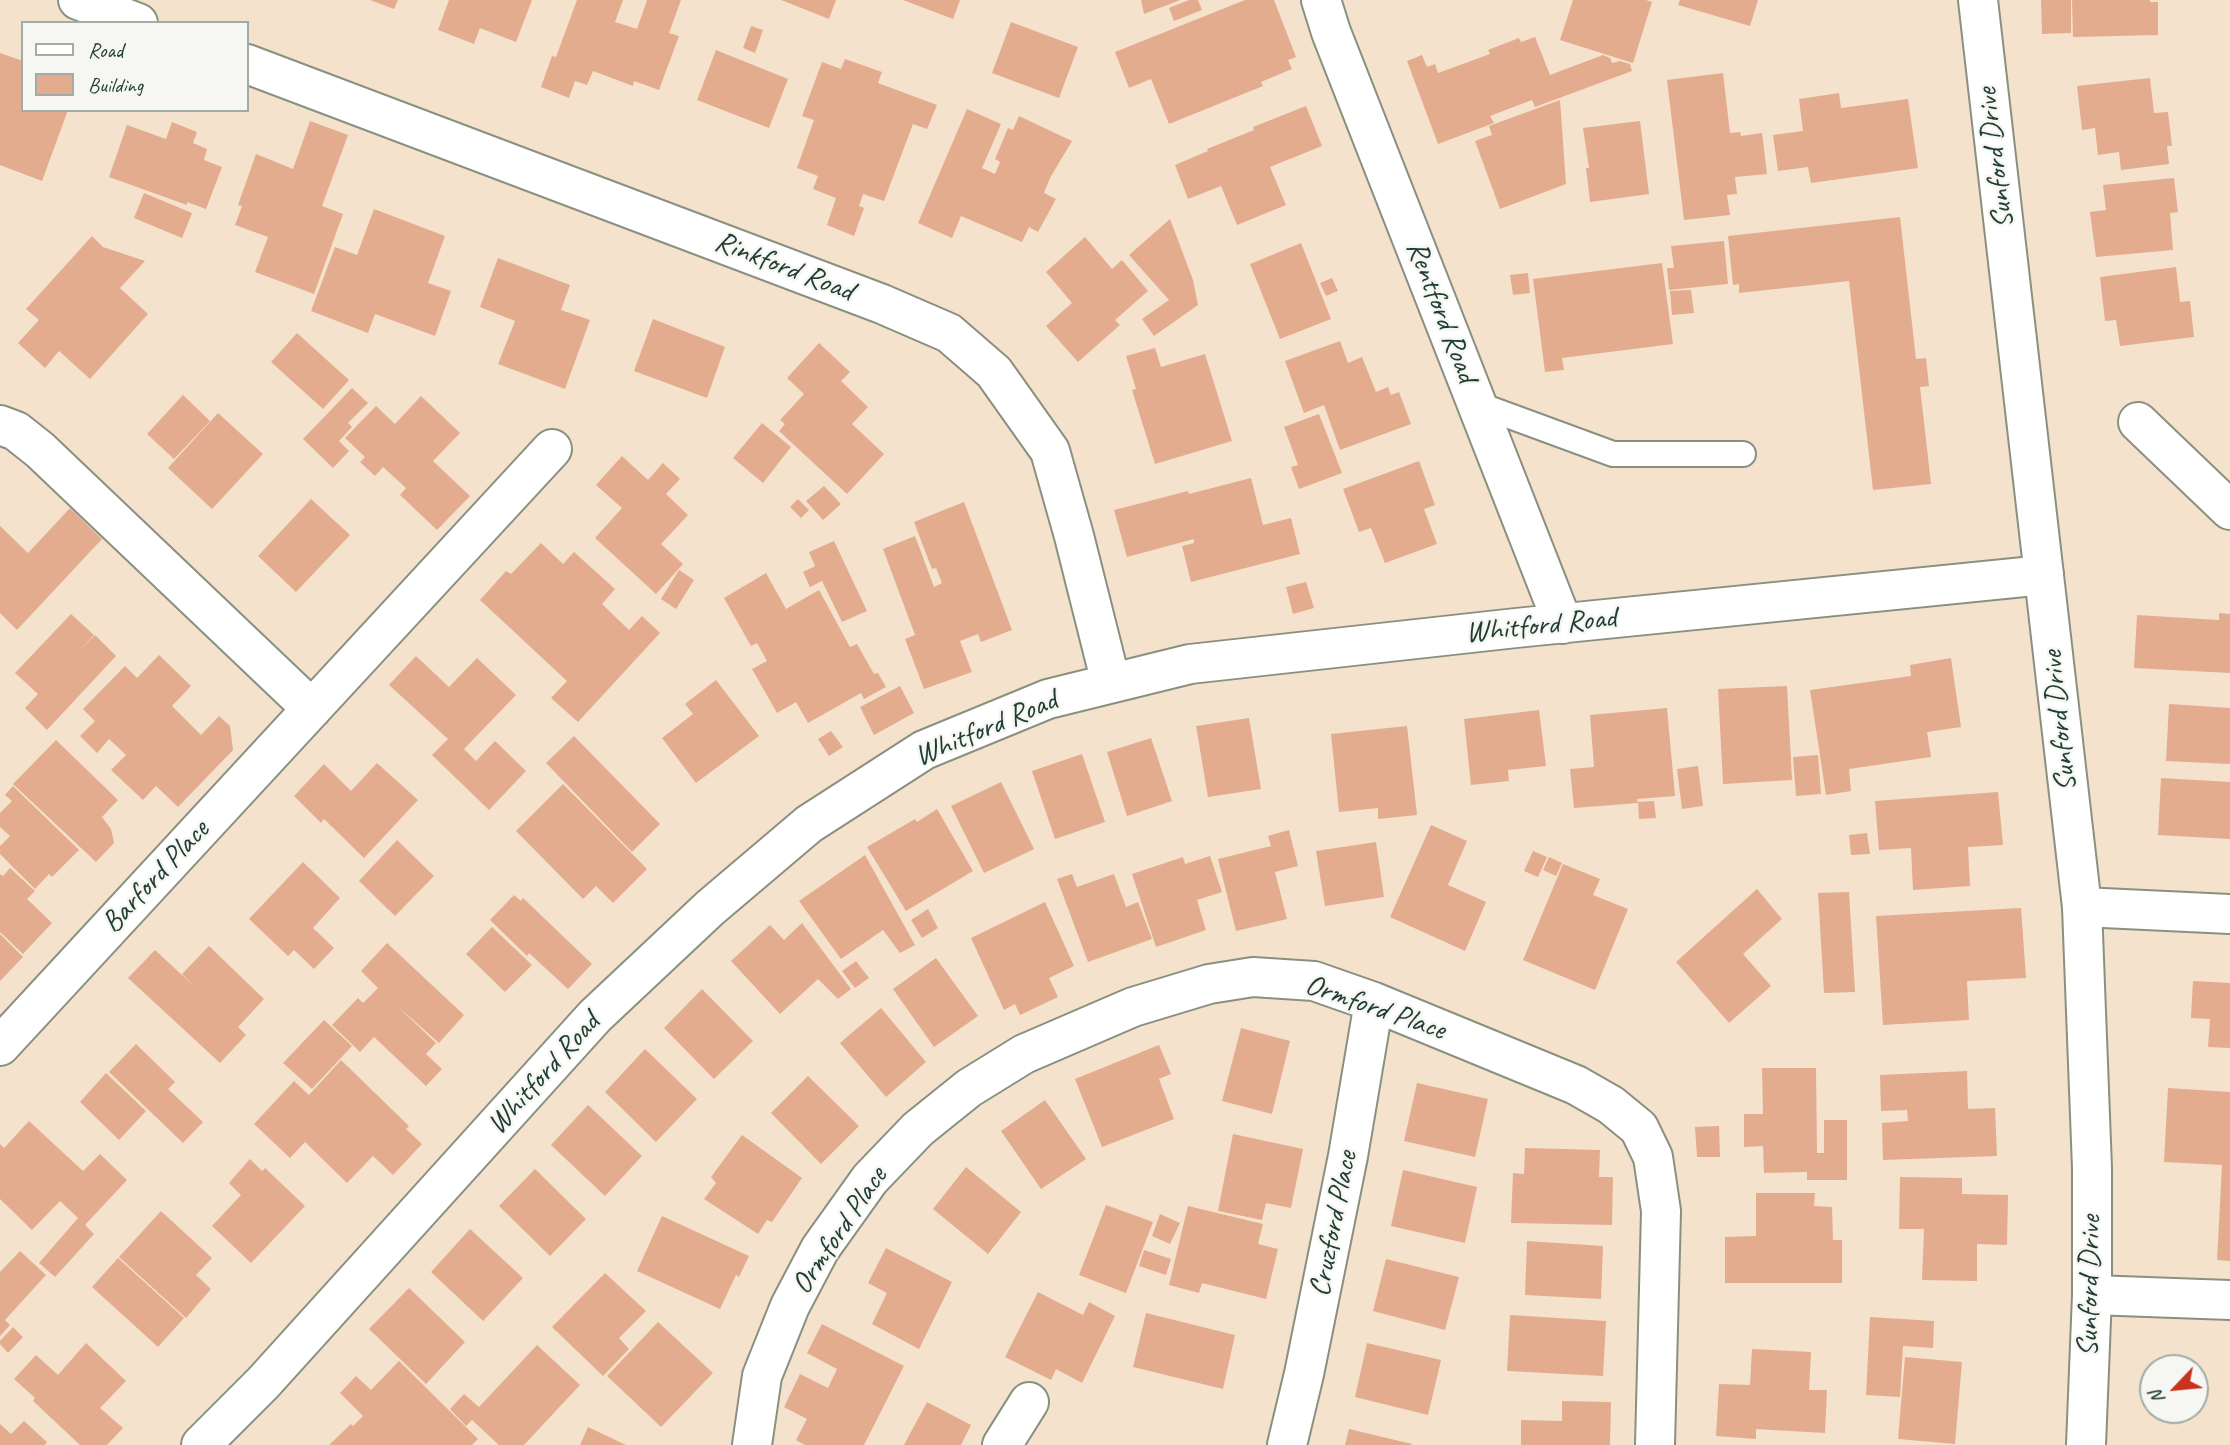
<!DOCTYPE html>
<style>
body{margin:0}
#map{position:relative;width:2230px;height:1445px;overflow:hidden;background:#f5e2cc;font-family:Caveat,sans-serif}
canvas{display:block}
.legend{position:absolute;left:21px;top:21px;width:228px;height:91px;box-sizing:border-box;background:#f6f6f2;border:2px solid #a0aca6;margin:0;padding:9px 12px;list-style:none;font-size:21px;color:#1f3d34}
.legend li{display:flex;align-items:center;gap:14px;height:35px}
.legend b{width:35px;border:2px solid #a0aca6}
.north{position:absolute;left:2139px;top:1354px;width:70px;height:70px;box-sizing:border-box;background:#f6f6f2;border:2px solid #a0aca6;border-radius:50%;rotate:244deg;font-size:19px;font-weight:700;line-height:28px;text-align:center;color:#1f3d34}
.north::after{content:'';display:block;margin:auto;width:24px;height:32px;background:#c8321e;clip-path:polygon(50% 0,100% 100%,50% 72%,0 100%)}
</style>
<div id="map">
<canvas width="2230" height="1445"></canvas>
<ul class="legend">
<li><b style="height:9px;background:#fff"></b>Road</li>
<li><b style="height:19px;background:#e3ac8f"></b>Building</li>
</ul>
<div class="north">N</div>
</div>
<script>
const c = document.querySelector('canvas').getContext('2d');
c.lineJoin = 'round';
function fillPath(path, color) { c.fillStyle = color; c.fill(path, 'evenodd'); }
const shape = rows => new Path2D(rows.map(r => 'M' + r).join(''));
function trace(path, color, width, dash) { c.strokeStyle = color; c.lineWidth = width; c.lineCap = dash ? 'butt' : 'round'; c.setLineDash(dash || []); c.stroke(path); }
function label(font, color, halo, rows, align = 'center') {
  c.font = font + ' Caveat,sans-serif'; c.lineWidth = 5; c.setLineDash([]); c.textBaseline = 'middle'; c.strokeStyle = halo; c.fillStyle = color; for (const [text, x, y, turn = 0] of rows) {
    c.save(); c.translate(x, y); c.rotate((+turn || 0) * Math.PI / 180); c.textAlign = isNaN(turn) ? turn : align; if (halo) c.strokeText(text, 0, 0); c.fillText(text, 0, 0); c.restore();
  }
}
fillPath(shape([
 [370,0,398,0,394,9],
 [449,0,532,0,516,42,480,28,474,44,438,30],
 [577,0,623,0,615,22,637,29,647,0,681,0,669,33,679,36,659,90,634,81,633,86,593,71,587,85,575,81,569,98,541,87,552,56,556,57],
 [781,0,836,0,829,19],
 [903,0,960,0,953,19],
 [1141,0,1180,0,1144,14],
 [1189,0,1198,0,1202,10,1174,21,1169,8],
 [1245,0,1274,0,1296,57,1288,60,1292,69,1261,82,1263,86,1169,124,1151,79,1129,88,1115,52],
 [1573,0,1646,0,1652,2,1633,63,1560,40],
 [1680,0,1758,0,1750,26,1678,5],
 [2041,0,2071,0,2071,33,2042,34],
 [2072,0,2150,0,2150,2,2158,2,2158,35,2073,37],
 [1011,22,1078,47,1059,98,992,73],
 [751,26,763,30,755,53,743,48],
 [1535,37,1550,75,1603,55,1610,58,1612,63,1620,61,1630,64,1632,71,1535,107,1532,100,1490,116,1494,123,1438,144,1407,61,1422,55,1427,67,1435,64,1438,73,1490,54,1488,50,1519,38,1521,42],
 [716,50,788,79,769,128,697,100],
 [0,53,23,61,23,110,68,110,42,181,0,165],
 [845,59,882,72,878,83,937,105,927,129,913,124,884,201,863,194,859,206,864,208,854,236,827,225,836,198,813,189,818,176,797,168,814,120,802,116,822,62,841,69],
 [1723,73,1730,133,1740,132,1741,136,1762,133,1767,174,1735,177,1737,194,1727,195,1730,215,1684,220,1667,80],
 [2150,78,2154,113,2168,112,2172,146,2167,146,2169,164,2121,170,2119,152,2098,155,2095,128,2082,130,2077,86],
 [1839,93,1841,108,1908,99,1918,168,1811,183,1808,167,1778,171,1773,135,1803,131,1799,99],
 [1560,100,1566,184,1500,209,1475,141,1492,135,1489,126],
 [1306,106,1322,146,1270,167,1286,205,1237,225,1221,186,1188,199,1175,165,1208,151,1207,149,1254,130,1253,127],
 [967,109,1001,124,982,168,995,174,1000,162,995,159,1008,128,1013,130,1019,116,1072,141,1050,178,1044,193,1056,199,1038,232,1029,227,1022,242,961,216,952,238,918,223],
 [310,121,348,135,322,206,343,214,314,294,255,272,268,237,235,225,242,206,238,205,256,154,293,169],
 [1640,121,1649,194,1590,202,1586,168,1589,168,1583,128],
 [172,122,197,132,193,143,207,149,204,160,222,167,206,209,187,202,187,205,109,177,127,125,166,139],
 [2174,178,2178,212,2170,213,2173,250,2096,257,2090,212,2106,210,2103,185],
 [144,193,192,213,182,238,134,218],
 [374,209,445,236,428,283,451,291,435,336,375,314,368,333,311,311,335,247,357,255],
 [1900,217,1916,359,1926,358,1929,386,1920,387,1931,484,1873,490,1849,281,1739,293,1739,284,1733,285,1728,236],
 [1170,219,1193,280,1198,305,1154,336,1142,319,1169,300,1129,255],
 [92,236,103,247,145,261,120,288,148,314,90,379,59,351,45,368,18,343,39,320,26,309],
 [1085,237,1112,269,1122,260,1148,291,1115,320,1120,325,1078,362,1046,326,1072,303,1046,272],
 [1724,241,1728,284,1669,290,1667,268,1674,268,1671,246],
 [1301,243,1331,319,1280,339,1250,264],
 [498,258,570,285,561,310,590,320,565,389,498,364,515,321,480,307],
 [1662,263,1673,344,1562,358,1564,370,1545,372,1533,279],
 [2176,267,2180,302,2190,301,2194,337,2120,346,2116,320,2105,321,2100,277],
 [1528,273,1530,293,1513,295,1510,275],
 [1332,278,1338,291,1326,296,1320,283],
 [1691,290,1694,313,1672,315,1670,291],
 [653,319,725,347,707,398,634,371],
 [297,333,349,380,323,409,271,362],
 [1340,341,1348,363,1362,357,1376,392,1388,387,1391,395,1399,392,1411,424,1340,450,1324,405,1304,413,1285,361],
 [819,343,850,372,841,381,868,407,852,424,884,454,847,494,779,431,785,424,780,420,804,394,787,378],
 [1155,348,1161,367,1205,354,1232,441,1155,464,1132,390,1136,389,1126,356],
 [352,388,368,403,348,423,352,427,339,441,349,451,333,468,303,439],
 [183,395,210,421,174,459,147,434],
 [421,396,460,433,433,461,470,496,437,530,400,495,406,488,383,467,375,476,360,462,365,457,345,438,376,406,395,424],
 [218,413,263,454,212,509,168,468],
 [1319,414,1342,473,1299,489,1291,467,1298,465,1284,427],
 [762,423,791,447,763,483,733,458],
 [622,456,648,480,663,463,680,479,666,494,688,515,661,544,683,564,656,594,595,538,622,508,596,485],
 [1419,461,1435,505,1424,509,1437,544,1385,563,1371,528,1359,532,1343,489],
 [1251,478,1263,525,1291,518,1300,554,1191,582,1182,546,1194,543,1194,539,1127,557,1114,510,1188,491,1189,494],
 [824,486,841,504,823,520,806,501],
 [311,499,350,535,296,592,258,556],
 [798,499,809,510,801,518,790,507],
 [964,502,1012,630,981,642,978,634,960,641,972,672,924,689,905,639,915,635,883,549,915,536,934,587,942,583,936,568,932,569,914,522],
 [70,508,102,539,17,630,0,613,0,526,28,553],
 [834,541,867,611,842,622,822,581,810,587,803,572,815,566,809,552],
 [541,543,563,564,574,552,615,589,602,604,629,630,642,616,660,633,578,722,551,698,567,681,480,600,506,571,511,574],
 [679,570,694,580,676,609,661,599],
 [766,573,786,609,819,590,850,647,857,644,874,674,878,673,886,687,864,699,861,693,808,723,796,702,777,713,752,669,767,661,757,643,751,646,724,598],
 [1306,582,1314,608,1293,614,1286,587],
 [2219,613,2230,614,2230,673,2134,668,2137,615,2219,620],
 [71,614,94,635,78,651,95,635,116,656,47,730,25,708,38,694,15,673],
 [159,655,191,686,172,706,201,735,219,716,230,726,233,750,178,807,156,786,143,800,111,770,126,755,109,739,97,753,80,736,95,721,83,709,125,666,137,678],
 [416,656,449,687,477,658,516,695,464,749,476,761,495,741,526,771,489,810,432,755,448,739,389,685],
 [1951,658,1961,727,1927,732,1931,757,1849,769,1851,791,1826,795,1810,690,1911,676,1910,665],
 [716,680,759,736,696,783,662,738,693,714,685,704],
 [900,686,914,713,874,735,860,707],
 [1787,686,1792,780,1723,784,1718,689],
 [2169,704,2230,708,2230,764,2166,761],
 [1667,708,1675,796,1637,799,1638,803,1574,808,1570,769,1594,767,1590,715],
 [1539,710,1546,766,1508,770,1509,781,1471,785,1464,719],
 [1249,718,1261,789,1208,797,1196,726],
 [1407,726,1417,815,1378,819,1378,808,1339,812,1331,734],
 [831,731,843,747,829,756,818,739],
 [574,736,660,824,632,852,546,763],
 [1151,738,1172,801,1127,816,1107,752],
 [56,740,118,800,102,817,111,829,114,843,96,862,13,784],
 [1082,754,1105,822,1055,839,1032,771],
 [1818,755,1821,794,1796,796,1793,757],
 [377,763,418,800,364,858,324,819,321,823,294,796,324,764,351,791],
 [1698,766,1703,806,1682,809,1677,769],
 [2161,778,2230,782,2230,839,2158,835],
 [1001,782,1034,849,984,873,951,806],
 [563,784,647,869,613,903,596,886,583,899,516,831],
 [13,786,79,850,52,877,49,874,35,889,0,854,0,846,10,836,0,827,0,813,12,801,5,795],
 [1998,792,2003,845,1968,847,1970,886,1913,890,1911,848,1879,850,1875,801],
 [1654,801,1656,818,1639,819,1638,802],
 [937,809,973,871,906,911,867,847,915,819,917,822],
 [1431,825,1467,841,1448,885,1486,902,1465,951,1390,917],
 [1289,830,1298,866,1275,872,1287,919,1236,931,1218,859,1271,846,1268,836],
 [1867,833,1870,854,1851,855,1849,835],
 [397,840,434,876,395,916,359,881],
 [1376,842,1384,897,1325,906,1316,851],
 [1533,851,1547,857,1538,877,1524,871],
 [865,855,915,945,900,953,883,930,841,959,799,901],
 [1210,856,1222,892,1197,900,1206,930,1156,947,1132,874,1183,857,1185,864],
 [1549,857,1562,863,1556,876,1543,870],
 [303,862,340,898,313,928,334,948,314,969,294,950,288,956,249,919],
 [1563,864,1600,879,1593,895,1628,909,1595,990,1523,960],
 [10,868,35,891,27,899,52,923,23,954,0,932,0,874,3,876],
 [1072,874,1077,887,1114,874,1126,907,1138,902,1152,939,1088,962,1057,879],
 [1757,889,1782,919,1743,954,1771,986,1729,1023,1676,962],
 [1849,892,1855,992,1824,993,1818,893],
 [514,895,521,901,523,898,592,964,568,989,529,953,527,956,490,920],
 [1045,902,1074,966,1049,978,1058,997,1020,1015,1015,1004,1004,1010,971,938],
 [2021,908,2026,978,1967,981,1969,1020,1883,1025,1876,916],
 [928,909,938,928,922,938,911,920],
 [802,923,851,989,838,999,818,979,780,1014,731,961,770,925,784,940],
 [492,927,532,965,505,992,466,954],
 [0,934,23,957,0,981],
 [387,943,464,1015,439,1043,395,1004,436,1043,426,1054,442,1069,426,1086,374,1037,360,1052,332,1025,358,998,363,1003,378,988,361,971],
 [209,946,264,999,238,1027,246,1035,220,1063,128,978,155,950,196,988,182,974],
 [936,958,978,1016,934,1047,893,989],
 [856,961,869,978,855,988,842,971],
 [2193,981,2230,983,2230,1048,2208,1047,2210,1019,2191,1018],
 [702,989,753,1041,714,1079,664,1028],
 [881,1008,926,1062,886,1097,840,1043],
 [324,1020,352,1046,312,1089,283,1063],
 [1241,1028,1290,1041,1272,1114,1222,1101],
 [136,1044,175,1082,168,1089,203,1122,183,1143,109,1072],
 [1159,1045,1171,1074,1159,1079,1174,1119,1102,1147,1075,1079],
 [645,1049,697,1099,656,1142,605,1092],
 [341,1060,409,1126,406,1129,422,1144,393,1175,373,1156,347,1183,305,1142,290,1158,254,1124,294,1081,309,1095],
 [1762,1068,1816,1068,1817,1153,1824,1153,1824,1120,1847,1120,1847,1180,1807,1180,1807,1172,1764,1173,1763,1146,1744,1147,1744,1114,1763,1114],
 [1967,1071,1968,1109,1995,1108,1997,1156,1883,1160,1882,1123,1908,1121,1907,1110,1881,1111,1880,1075],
 [106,1073,146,1111,119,1140,80,1102],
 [808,1076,859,1126,821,1164,771,1113],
 [1417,1083,1488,1099,1475,1157,1404,1141],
 [2168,1088,2230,1092,2230,1261,2217,1260,2222,1165,2164,1162],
 [1045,1100,1086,1159,1041,1189,1001,1131],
 [588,1105,642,1156,605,1196,551,1145],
 [29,1121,83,1171,100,1154,127,1180,85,1225,94,1234,55,1277,39,1263,78,1218,60,1201,32,1230,0,1199,0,1144,4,1148],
 [1719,1126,1720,1157,1697,1157,1695,1127],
 [1233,1134,1303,1149,1291,1208,1266,1203,1262,1220,1218,1211],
 [742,1135,802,1178,772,1222,767,1220,758,1234,704,1199,716,1183,711,1177],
 [1525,1148,1600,1150,1599,1177,1613,1177,1612,1225,1511,1223,1513,1173,1524,1174],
 [250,1159,262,1171,265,1168,305,1206,251,1263,212,1226,241,1195,229,1183],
 [966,1167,1021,1212,988,1254,933,1209],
 [535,1169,586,1219,550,1256,499,1206],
 [1403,1170,1477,1187,1465,1243,1391,1226],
 [1900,1177,1962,1178,1962,1194,2008,1195,2007,1245,1977,1244,1977,1281,1922,1280,1924,1229,1899,1229],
 [1756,1193,1815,1193,1814,1206,1832,1207,1833,1240,1842,1240,1842,1283,1725,1283,1725,1237,1756,1236],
 [1106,1205,1153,1222,1126,1293,1079,1275],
 [1188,1206,1263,1224,1258,1244,1278,1249,1266,1299,1202,1283,1199,1293,1169,1285],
 [161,1211,212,1258,196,1275,211,1289,186,1318,119,1257],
 [1160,1214,1180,1223,1170,1244,1152,1236],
 [662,1216,749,1256,739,1277,736,1275,720,1309,637,1271],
 [470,1229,523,1278,483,1321,431,1272],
 [1527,1241,1603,1246,1601,1299,1525,1295],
 [886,1248,952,1282,919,1349,872,1324,887,1293,868,1283],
 [1144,1250,1171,1259,1166,1275,1139,1266],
 [20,1251,46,1275,5,1320,10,1325,0,1336,0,1272],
 [118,1258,184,1318,158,1347,92,1287],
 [1386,1259,1459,1277,1445,1330,1373,1311],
 [605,1273,646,1311,619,1338,629,1349,603,1376,552,1327],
 [409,1288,465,1342,426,1384,369,1329],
 [1038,1292,1083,1315,1089,1302,1115,1316,1082,1383,1056,1369,1051,1380,1005,1357],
 [1146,1313,1235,1335,1223,1389,1133,1367],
 [1510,1315,1606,1321,1603,1376,1507,1371],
 [1870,1317,1934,1321,1933,1348,1903,1346,1900,1397,1866,1395],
 [658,1322,713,1373,661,1427,607,1376],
 [822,1324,904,1366,864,1445,805,1445,796,1440,807,1419,784,1407,800,1374,828,1388,837,1369,807,1353],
 [13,1327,23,1337,8,1353,0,1344,0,1341],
 [86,1343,126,1381,100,1408,123,1428,107,1445,80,1445,33,1401,35,1398,14,1379,36,1355,58,1375],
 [1367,1343,1441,1360,1428,1415,1355,1397],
 [537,1345,580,1385,524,1445,499,1445,472,1420,466,1426,450,1409,464,1394,479,1407],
 [1752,1349,1811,1352,1809,1390,1827,1390,1825,1433,1756,1429,1756,1439,1716,1436,1719,1384,1750,1385],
 [1905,1357,1962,1362,1955,1444,1898,1439],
 [399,1361,478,1439,472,1445,329,1445,351,1424,353,1426,363,1416,340,1393,356,1376,371,1390],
 [1562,1401,1611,1402,1610,1445,1521,1445,1521,1420,1562,1421],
 [927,1402,971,1425,961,1445,904,1445],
 [24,1421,47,1442,45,1445,0,1445,0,1424,11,1434],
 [588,1427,626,1445,580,1445],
 [1349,1429,1412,1444,1412,1445,1345,1445]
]), '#e3ac8f');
const service = shape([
 [1477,404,1613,454,1743,454]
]);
const minor = shape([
 [78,0,138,23],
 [1321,0,1331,32,1563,624],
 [247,64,882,304,949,333,994,372,1050,451,1074,536,1111,683],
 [2138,422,2230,510],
 [0,425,16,431,40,450,312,709],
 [2082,907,2230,914],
 [0,1046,552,449],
 [2092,1295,2230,1300],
 [201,1445,263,1383,595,1016,710,908,809,824,924,750,1048,699,1190,664,1516,628,2044,575],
 [752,1445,762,1376,790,1306,820,1249,870,1179,918,1129,969,1088,1024,1054,1133,1007,1209,984,1253,977,1314,981,1374,1002,1576,1085,1611,1105,1639,1128,1653,1157,1661,1211,1655,1445],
 [1002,1445,1029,1402],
 [1287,1445,1304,1374,1348,1156,1374,1002]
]);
const tertiary = shape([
 [1978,0,2082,907,2092,1168,2092,1295,2086,1445]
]);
trace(service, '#8a9080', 28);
trace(minor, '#8a9080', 42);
trace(tertiary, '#8a9080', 42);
trace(service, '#fff', 24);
trace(minor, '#fff', 38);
trace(tertiary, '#fff', 38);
label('30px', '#1f3d34', '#f6f6f2', [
 ["Sunford Drive",1996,158,-97],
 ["Rinkford Road",784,267,21],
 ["Rentford Road",1441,312,69],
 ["Whitford Road",1541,626,-6],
 ["Sunford Drive",2060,721,-96],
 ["Whitford Road",986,729,-23],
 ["Barford Place",156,877,-47],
 ["Ormford Place",1375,1008,19],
 ["Whitford Road",544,1074,-48],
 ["Cruzford Place",1334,1224,-79],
 ["Ormford Place",840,1231,-56],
 ["Sunford Drive",2090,1286,-89]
]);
</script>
